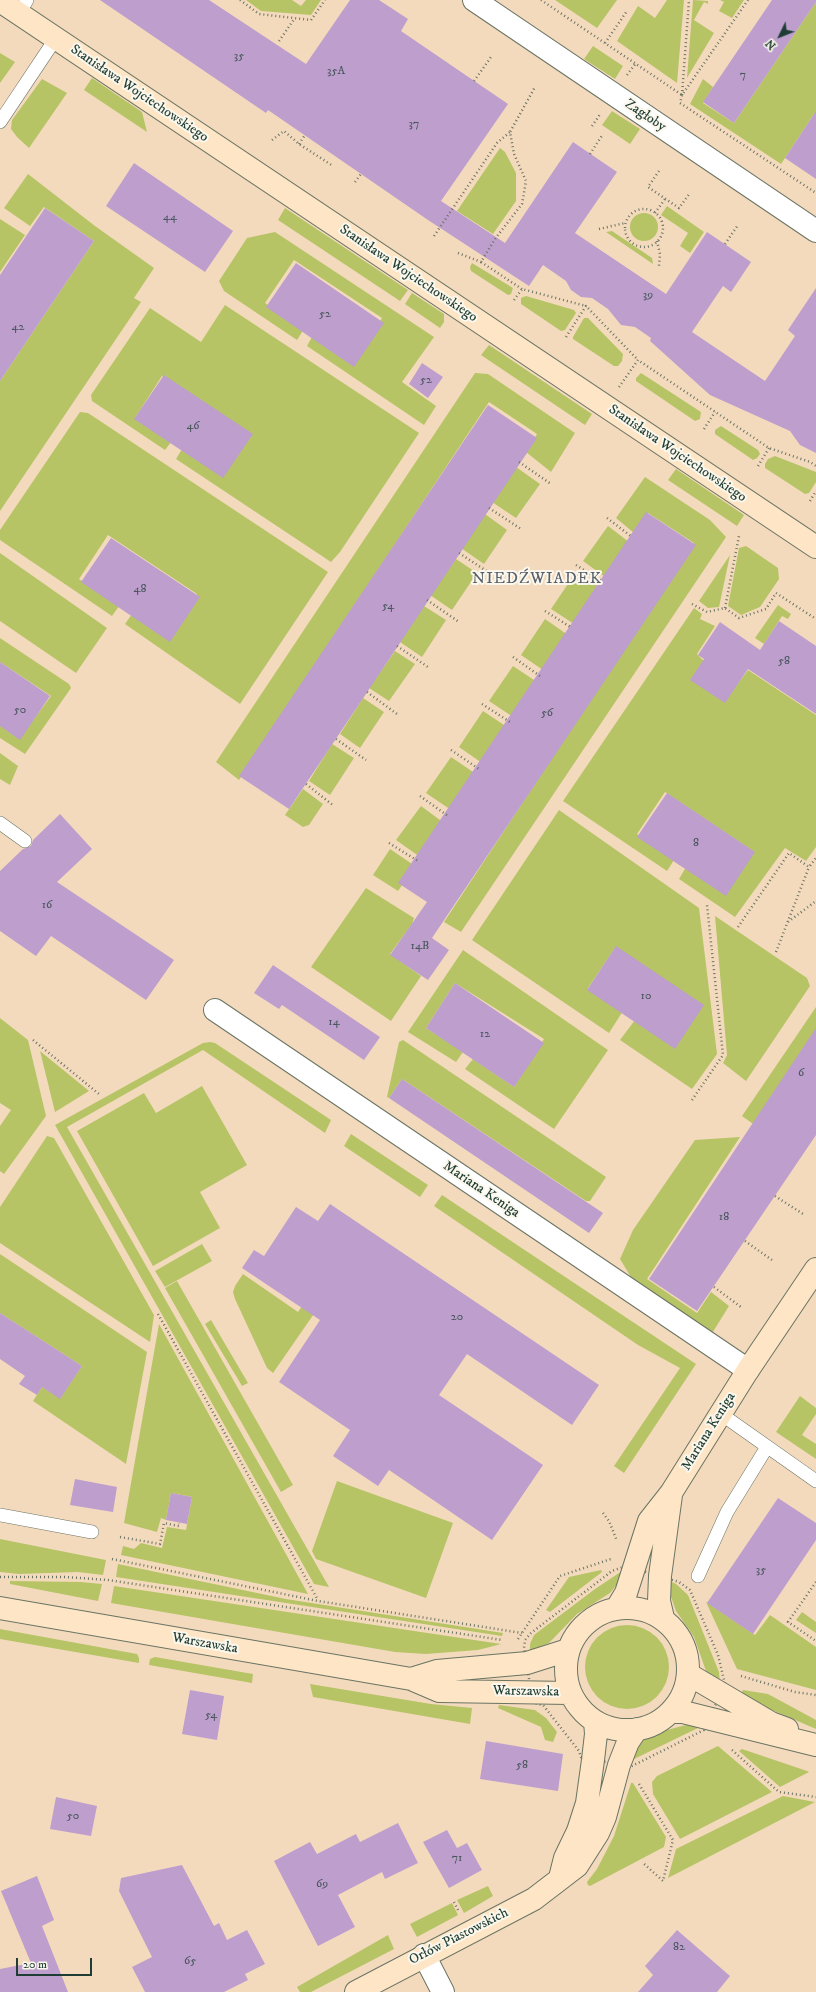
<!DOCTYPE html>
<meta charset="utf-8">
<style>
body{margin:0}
#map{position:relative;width:816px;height:1992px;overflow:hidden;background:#f4dabd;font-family:"IM FELL DW Pica",serif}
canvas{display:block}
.north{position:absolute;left:760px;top:16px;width:40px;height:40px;-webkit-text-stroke:3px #fbf7ec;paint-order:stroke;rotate:227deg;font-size:11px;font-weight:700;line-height:16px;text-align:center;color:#1f3d34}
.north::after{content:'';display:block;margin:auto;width:14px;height:18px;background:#1f3d34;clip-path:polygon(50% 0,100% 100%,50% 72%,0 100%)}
.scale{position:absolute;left:16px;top:1958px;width:76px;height:18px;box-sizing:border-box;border:2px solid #1f3d34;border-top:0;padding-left:5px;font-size:12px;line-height:14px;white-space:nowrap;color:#1f3d34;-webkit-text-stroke:3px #fbf7ec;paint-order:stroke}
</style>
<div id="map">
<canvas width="816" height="1992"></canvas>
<div class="north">N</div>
<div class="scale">20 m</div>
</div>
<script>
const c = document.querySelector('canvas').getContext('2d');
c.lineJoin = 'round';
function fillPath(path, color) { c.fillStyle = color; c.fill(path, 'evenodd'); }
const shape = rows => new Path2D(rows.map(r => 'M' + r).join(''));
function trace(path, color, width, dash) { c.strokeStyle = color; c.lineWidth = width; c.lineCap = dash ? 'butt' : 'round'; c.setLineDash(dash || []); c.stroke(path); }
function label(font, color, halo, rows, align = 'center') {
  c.font = font + ' "IM FELL DW Pica",serif'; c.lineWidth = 4; c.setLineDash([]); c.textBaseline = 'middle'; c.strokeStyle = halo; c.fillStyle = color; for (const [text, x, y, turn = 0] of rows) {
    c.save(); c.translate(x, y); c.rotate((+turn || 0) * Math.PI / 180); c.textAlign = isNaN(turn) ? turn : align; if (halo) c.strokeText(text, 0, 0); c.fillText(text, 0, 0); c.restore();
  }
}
fillPath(shape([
 [246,0,292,0,301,6,306,0,321,0,311,15,261,11],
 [555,0,617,0,597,28],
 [667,0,684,0,677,83,617,41,638,6,655,18],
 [693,0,708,1,708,4,704,2,694,20,714,33,687,78],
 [720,0,744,0,732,18,719,11,724,2],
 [816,2,816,115,814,114,781,164,690,104,703,79,713,87,703,103,734,123],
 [593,46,623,66,615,79,584,59],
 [0,53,15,62,0,83],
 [92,78,142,112,147,132,84,90],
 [42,79,67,93,29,148,17,137,11,129,12,120],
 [612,111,640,129,630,144,602,125],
 [500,148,505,152,516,173,516,201,493,234,457,211],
 [28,174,95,226,154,268,134,298,141,302,0,511,0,381,94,241,44,207,30,226,4,208],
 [667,206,704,232,690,253,680,246,688,233,661,215],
 [285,208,408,290,400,301,278,220],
 '630 227a14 14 0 1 1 28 0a14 14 0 1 1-28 0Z',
 [0,219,25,235,0,272],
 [612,231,652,258,653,264,606,232],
 [275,232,434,337,402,382,436,406,424,425,307,346,313,335,354,361,382,318,294,260,265,303,304,329,297,340,224,291,219,281,247,238],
 [472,263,513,288,511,294,508,295,471,271,470,267],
 [412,293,444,314,444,322,440,328,405,304],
 [526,296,574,310,576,313,565,330,561,331,521,304,521,298],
 [225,305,419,433,340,552,331,562,176,459,182,449,251,435,162,376,135,418,171,442,165,450,92,401,91,395,150,308,201,342],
 [584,318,588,318,623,354,622,361,618,366,614,366,573,339,573,337],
 [489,345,592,414,585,425,481,355],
 [475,373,488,374,575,433,551,472,526,452,537,434,489,402,239,780,216,762],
 [641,373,701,412,700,419,695,421,636,381,636,378],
 [80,412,88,413,328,572,240,704,125,624,132,614,169,638,197,594,108,535,79,579,119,606,112,616,0,540,0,530],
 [721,426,758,450,760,454,757,458,753,460,715,434,715,430],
 [775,456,816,472,816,482,809,493,805,494,765,468,765,464,768,459],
 [516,467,540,484,516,518,492,502],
 [676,469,744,515,737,526,668,480],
 [645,477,710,520,726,537,461,932,444,922,694,543,648,513,634,533,616,518],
 [485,514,507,530,484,564,461,548],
 [608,526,629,542,605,577,583,561],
 [746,546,778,568,779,579,760,607,741,615,728,606,739,548],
 [0,553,107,628,76,673,0,621],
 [730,555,719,607,708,608,699,601],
 [456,559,477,573,452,610,430,595],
 [576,572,599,587,574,624,551,609],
 [778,605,791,614,788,619,782,616,764,644,755,638],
 [424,606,446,620,422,657,400,642],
 [694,608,702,614,700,619,715,626,697,654,704,661,725,701,748,670,816,715,816,847,806,861,785,848,735,917,679,879,686,867,753,851,665,792,637,834,674,860,667,871,563,801],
 [545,619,568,635,543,670,521,655],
 [0,638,69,684,71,688,25,754,0,738,0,725,20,738,51,696,0,662],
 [395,651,415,664,389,701,369,688],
 [513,666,537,682,513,717,489,701],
 [363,698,384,712,360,748,340,734],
 [483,711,507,727,482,763,459,747],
 [332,744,354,758,330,795,309,781],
 [0,753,18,766,10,785,0,779],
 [451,757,476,774,451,810,426,793],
 [303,789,323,804,309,825,303,827,285,815],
 [421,806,444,823,420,857,396,840],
 [559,810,699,908,717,1054,692,1089,620,1040,635,1020,615,948,588,988,623,1011,609,1033,472,940],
 [390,849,415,866,398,891,373,875],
 [366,888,414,918,412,924,390,954,421,976,391,1021,311,967],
 [715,916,807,978,810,986,746,1081,723,1063,727,1055],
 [463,950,608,1050,554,1129,465,1069,473,1059,514,1087,544,1039,455,983,426,1028,463,1052,456,1062,408,1032],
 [816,1007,816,1035,756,1126,742,1116],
 [0,1018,28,1040,46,1116,4,1174,0,1171,0,1126,11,1110,0,1103],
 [403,1040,606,1177,590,1201,586,1201,402,1079,389,1098,387,1097,399,1042],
 [210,1042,215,1043,331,1120,325,1133,203,1050,67,1127,329,1587,314,1584,55,1125,203,1043],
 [40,1051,89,1091,55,1112],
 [202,1086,247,1165,200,1192,220,1228,153,1266,77,1131,144,1093,156,1113],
 [351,1134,428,1185,420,1197,344,1146],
 [47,1136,54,1138,154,1315,150,1342,0,1243,0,1207],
 [740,1137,647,1279,697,1313,711,1292,729,1306,711,1335,634,1282,620,1259,633,1230,695,1140],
 [442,1195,696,1364,624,1473,614,1466,680,1368,638,1345,434,1206],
 [202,1244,212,1261,165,1287,155,1271],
 [0,1254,147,1352,126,1464,33,1401,42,1387,60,1398,82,1366,0,1313],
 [243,1274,298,1312,306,1300,318,1308,273,1373,267,1368,235,1299,233,1292,235,1286],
 [177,1281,293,1485,281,1492,165,1288],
 [211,1320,248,1383,242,1386,205,1324],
 [159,1324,308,1594,121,1555,123,1546,134,1549,141,1543,162,1548,167,1527,186,1530,192,1497,171,1493,166,1520,161,1518,157,1532,124,1523],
 [800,1396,816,1408,816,1414,802,1435,816,1444,816,1459,776,1432],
 [337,1481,453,1523,426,1598,316,1559,312,1551],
 [0,1539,106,1560,103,1575,78,1572,19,1574,0,1572],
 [118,1564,286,1599,503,1633,502,1636,116,1577],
 [601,1570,602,1572,550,1612,546,1610,569,1577],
 [622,1571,619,1582,610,1593,577,1614,549,1643,530,1651,530,1644,534,1635,595,1589],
 [10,1581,81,1582,102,1584,98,1601,10,1584],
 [670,1581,676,1584,688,1595,719,1672,720,1684,706,1671,694,1637,676,1611,670,1594],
 [114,1586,501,1644,478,1650,426,1654,395,1652,111,1603],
 [706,1602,755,1635,770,1615,816,1647,816,1690,737,1669],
 [802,1612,816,1622,816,1633,796,1620],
 '585 1667a42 42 0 1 1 84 0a42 42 0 1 1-84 0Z',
 [0,1629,137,1654,139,1658,139,1663,0,1639],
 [155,1657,253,1674,252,1683,149,1665,150,1659],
 [310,1684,431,1704,472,1708,470,1724,313,1697],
 [743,1690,768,1694,816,1720,816,1729,740,1696],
 [499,1705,535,1710,546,1718,557,1732,553,1742,545,1740,541,1727,498,1708],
 [686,1725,700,1727,630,1761,635,1751,644,1740,667,1730],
 [718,1746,772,1792,680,1839,653,1794,652,1782,657,1776],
 [742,1749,807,1771,809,1772,780,1787,739,1751],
 [631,1783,633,1783,666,1837,664,1847,590,1886,588,1885,587,1882,597,1869,614,1836],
 [783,1796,815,1802,668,1878,676,1849],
 [488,1886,493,1896,464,1913,457,1900],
 [452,1903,458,1915,417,1937,410,1924],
 [388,1935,394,1949,311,1992,300,1992,297,1987]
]), '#b6c466');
fillPath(shape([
 [100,0,209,0,306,64,350,0,379,0,408,19,401,31,508,104,441,201,505,243,573,142,617,172,575,233,666,294,707,232,751,262,731,292,723,286,692,332,765,381,795,336,788,330,816,288,816,453,800,445,790,431,710,395,650,341,651,338,635,327,621,325,608,309,592,298,581,297,571,290,566,281,543,265,529,286,428,220,268,110,266,113],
 [772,0,816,0,816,2,734,123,703,102],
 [816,111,816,179,785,158],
 [134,163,233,231,205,272,106,206],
 [45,208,94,241,0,381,0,275],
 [296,263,384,323,354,367,266,307],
 [422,363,443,377,428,398,409,384],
 [164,375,253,434,223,478,134,419],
 [488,405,537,438,289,809,239,776],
 [646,512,696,545,432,938,449,950,428,980,390,955,427,902,398,883],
 [111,538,200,597,170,642,81,582],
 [779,621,816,646,816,714,748,669,725,703,690,680,704,659,698,655,720,622,760,650],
 [0,662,50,696,20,740,0,726],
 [667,793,755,852,726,896,637,837],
 [60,814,92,849,57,882,174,960,146,1000,51,936,36,956,0,931,0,871,23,849,31,846,33,840],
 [616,946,704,1005,675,1049,587,990],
 [273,965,380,1037,364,1060,282,1005,279,1009,254,993],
 [455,983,544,1043,514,1087,426,1028],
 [816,1028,816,1135,697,1311,649,1279],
 [402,1079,603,1213,589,1233,389,1098],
 [330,1204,599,1385,572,1425,467,1354,439,1395,543,1465,492,1540,389,1470,378,1486,333,1456,350,1430,279,1382,320,1320,242,1268,254,1250,264,1256,296,1207,318,1221],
 [0,1313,82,1366,60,1399,42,1387,37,1395,19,1384,25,1376,0,1359],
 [75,1479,117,1487,113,1512,70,1505],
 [171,1493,192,1497,187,1524,166,1520],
 [778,1498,816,1523,816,1540,753,1634,707,1603],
 [190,1690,224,1696,217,1740,182,1734],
 [486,1741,563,1754,558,1791,480,1779],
 [56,1797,97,1806,91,1836,50,1829],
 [398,1823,418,1863,385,1879,382,1872,338,1895,355,1927,318,1946,274,1861,310,1842,317,1854,356,1834,360,1842],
 [447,1830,457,1848,467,1843,482,1870,449,1888,423,1842],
 [182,1865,214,1926,219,1923,227,1940,247,1930,265,1964,245,1974,248,1980,224,1992,145,1992,132,1967,152,1957,119,1891,121,1878],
 [37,1876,54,1920,42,1926,68,1992,0,1992,0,1969,31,1963,1,1891],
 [677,1930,730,1976,717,1992,638,1992,653,1975,645,1966]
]), '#bd9ecd');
const lane = shape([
 [19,13,27,0],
 [0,122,56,38],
 [0,823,25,841],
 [721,1414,816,1481],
 [0,1515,92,1532],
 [698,1576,727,1512,767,1447]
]);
const street = shape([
 [474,0,816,231],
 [215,1010,748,1370],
 [424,1955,443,1992]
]);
const secondary = shape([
 [0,1,816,547],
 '566 1669a61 61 0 1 1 122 0a61 61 0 1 1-122 0Z',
 [0,1608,411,1679,439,1691,570,1693],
 [617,1608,626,1593,649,1521,671,1493,748,1370,816,1269],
 [663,1618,659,1601,660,1576,671,1495],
 [688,1674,771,1723,787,1729],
 [411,1679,437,1671,527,1663,568,1650],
 [671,1712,683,1712,816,1745],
 [560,1878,565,1858,578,1831,587,1803,593,1760,596,1734,595,1721],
 [356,1992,534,1899,577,1866,598,1833,605,1817,619,1765,628,1742,637,1729]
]);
trace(lane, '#6a7464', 14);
trace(street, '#6a7464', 24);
trace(secondary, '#6a7464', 24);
trace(shape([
 [240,0,259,14,311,20,325,0],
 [541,0,682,95],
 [748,0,682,95,680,103,816,193],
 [279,41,295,18],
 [605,43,627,11],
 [627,75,636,63],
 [474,81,491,57],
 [682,95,689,0],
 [592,126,601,113],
 [272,140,284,131,299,144,333,166],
 [299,144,305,135],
 [590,154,603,134],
 [659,171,648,187,679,208,690,193],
 [355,182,361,174],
 '625 228a19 19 0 1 1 38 0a19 19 0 1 1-38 0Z',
 [655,213,665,199],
 [599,229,625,223],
 [434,236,497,143,510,132],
 [657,241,660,254,659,266],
 [725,244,738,225],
 [458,253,481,262],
 [522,289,481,262,495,239,522,204,526,181,514,154,510,132,535,87],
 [514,300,522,289,586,306],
 [566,337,586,306,638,360],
 [619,387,638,360,769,448,810,462,816,466],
 [704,429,715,412],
 [519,462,551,484],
 [758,466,769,448],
 [810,501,816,491],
 [489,508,521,529],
 [607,518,632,537],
 [459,553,491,574],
 [576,565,603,582],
 [427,600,459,622],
 [692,604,707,612,725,608,739,618,766,609,776,593,816,619],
 [725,608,739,536],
 [545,611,572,628],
 [397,646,428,667],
 [513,657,540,676],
 [367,692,397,714],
 [482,704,510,722],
 [336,739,366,760],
 [451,750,479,769],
 [306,784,334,806],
 [420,796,448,816],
 [389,843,418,861],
 [788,922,816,901],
 [738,927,789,853,809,867,816,858],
 [776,952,809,867],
 [33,1040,99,1094],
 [692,1100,723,1055,707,905],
 [775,1196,803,1214],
 [745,1241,772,1260],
 [714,1287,741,1307],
 [158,1314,318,1600],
 [603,1513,609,1521,617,1541],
 [120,1537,160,1544,164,1523,179,1526,179,1523],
 [112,1559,318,1601,522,1633],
 [626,1566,679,1582,690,1590,718,1655,725,1684,704,1730,630,1767,581,1757,579,1751,543,1705,533,1703,524,1648,525,1640,531,1633,612,1571,626,1566],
 [0,1577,66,1577,108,1580,502,1640],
 [816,1582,788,1622,816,1641],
 [518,1639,560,1576,611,1559],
 [741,1676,795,1692,816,1695],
 [732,1750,779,1792,816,1797],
 [639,1784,673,1840,663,1881,642,1862],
 [454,1902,459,1912]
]), '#6a7464', 2.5, [1, 3]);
trace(lane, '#fff', 13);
trace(street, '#fff', 22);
trace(secondary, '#fde5c5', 22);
label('12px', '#46555a', null, [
 ["35",239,57],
 ["35A",336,72],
 ["7",743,76],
 ["37",414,125],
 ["44",170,218],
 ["39",648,296],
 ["52",325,315],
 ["42",18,328],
 ["52",426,381],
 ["46",193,427],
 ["48",140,590],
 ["54",388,607],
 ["58",784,662],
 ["50",20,711],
 ["56",547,714],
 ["8",696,844],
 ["16",47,906],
 ["14B",420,947],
 ["10",646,997],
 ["14",334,1023],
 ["12",485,1035],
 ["6",801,1074],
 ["18",724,1218],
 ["20",457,1318],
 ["35",761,1571],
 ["54",211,1716],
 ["58",522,1766],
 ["50",73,1817],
 ["71",457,1859],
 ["69",322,1885],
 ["82",679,1948],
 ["65",190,1962]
]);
label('14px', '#1f3d34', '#fbf7ec', [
 ["Stanisława Wojciechowskiego",139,94,34],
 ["Zagłoby",645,116,34],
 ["Stanisława Wojciechowskiego",408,274,34],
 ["Stanisława Wojciechowskiego",677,454,34],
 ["Mariana Keniga",481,1190,34],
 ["Mariana Keniga",709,1432,-58],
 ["Warszawska",205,1644,10],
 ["Warszawska",526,1692,1],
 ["Orłów Piastowskich",459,1937,-27]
]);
c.letterSpacing = '1px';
label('16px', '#565f6a', '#fbf7ec', [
 ["NIEDŹWIADEK",537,580]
]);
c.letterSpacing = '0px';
</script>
